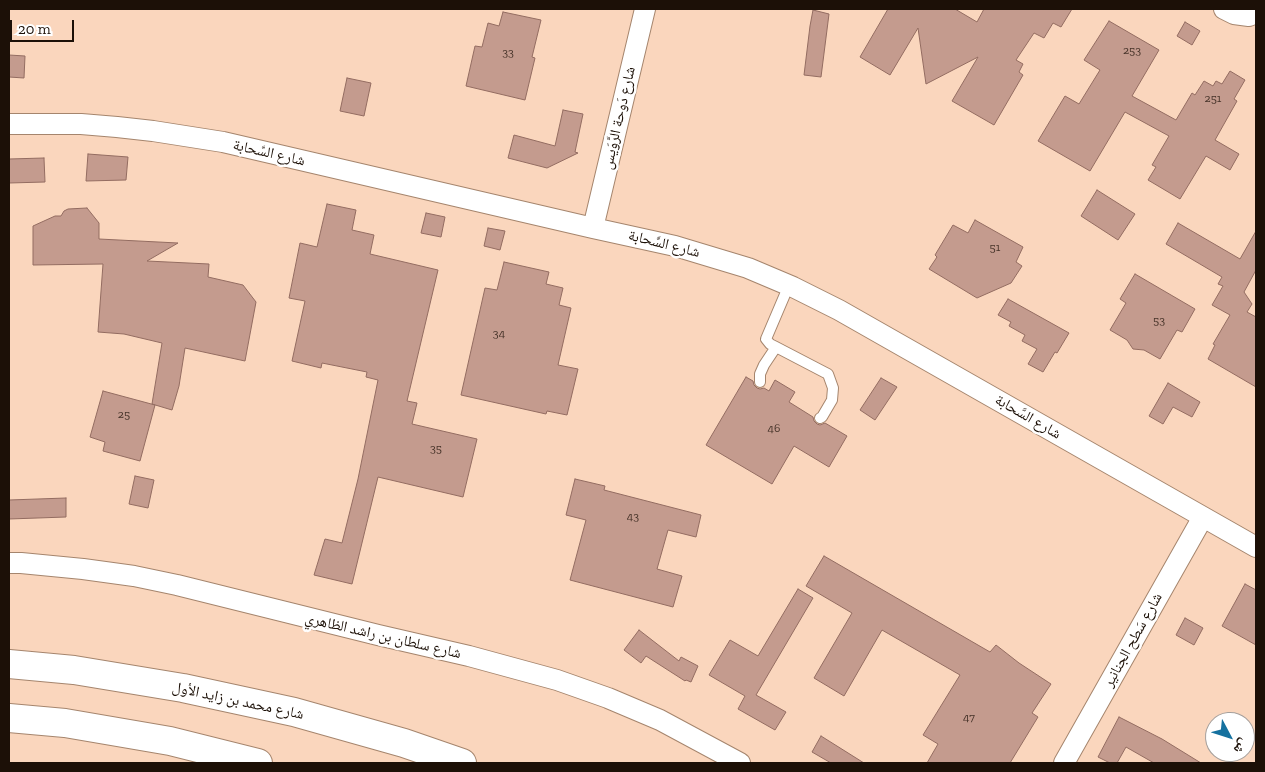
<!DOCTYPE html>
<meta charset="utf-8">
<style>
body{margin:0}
#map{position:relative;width:1265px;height:772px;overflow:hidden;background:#fad6bd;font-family:"Zilla Slab","Noto Naskh Arabic",serif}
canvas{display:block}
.frame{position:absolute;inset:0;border:10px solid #1c1007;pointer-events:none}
.north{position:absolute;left:1205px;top:712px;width:50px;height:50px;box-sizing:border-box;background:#fff;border:1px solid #a49f9c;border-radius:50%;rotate:130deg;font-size:14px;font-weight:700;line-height:20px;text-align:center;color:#1c1007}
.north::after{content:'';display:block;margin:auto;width:18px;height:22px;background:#15719f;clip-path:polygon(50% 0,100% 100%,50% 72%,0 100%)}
.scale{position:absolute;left:10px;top:20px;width:64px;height:22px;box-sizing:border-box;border:2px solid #1c1007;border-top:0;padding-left:6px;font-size:15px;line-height:18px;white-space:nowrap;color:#1c1007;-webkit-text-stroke:4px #fff;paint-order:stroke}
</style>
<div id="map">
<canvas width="1265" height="772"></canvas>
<div class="frame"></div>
<div class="north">ش</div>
<div class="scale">20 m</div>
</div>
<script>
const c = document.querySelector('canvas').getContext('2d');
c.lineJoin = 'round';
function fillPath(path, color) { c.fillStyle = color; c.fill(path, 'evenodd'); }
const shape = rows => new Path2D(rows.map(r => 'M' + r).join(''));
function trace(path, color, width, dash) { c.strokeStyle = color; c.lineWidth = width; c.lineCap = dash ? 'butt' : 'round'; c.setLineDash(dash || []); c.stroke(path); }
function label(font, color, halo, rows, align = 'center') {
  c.font = font + ' "Zilla Slab","Noto Naskh Arabic",serif'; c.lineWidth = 5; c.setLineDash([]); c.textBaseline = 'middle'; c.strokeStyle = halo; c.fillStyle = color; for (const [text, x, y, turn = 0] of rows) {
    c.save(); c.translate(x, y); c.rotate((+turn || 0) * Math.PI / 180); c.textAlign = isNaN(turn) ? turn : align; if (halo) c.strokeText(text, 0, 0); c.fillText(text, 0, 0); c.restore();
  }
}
const building = shape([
 [888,9,955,9,977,22,984,9,1072,9,1061,27,1053,23,1044,38,1034,33,1016,60,1023,64,1019,72,1023,75,994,125,952,101,978,57,926,84,918,28,890,75,860,57,888,9],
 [813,10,829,14,821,77,804,75,810,26,813,10],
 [503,12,541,20,532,57,535,58,525,100,466,86,475,46,482,47,488,23,499,26,503,12],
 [1109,21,1159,50,1132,96,1176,120,1192,93,1195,95,1204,81,1213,86,1216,81,1222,84,1230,71,1245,80,1234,99,1237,101,1215,140,1239,154,1230,170,1206,156,1180,199,1148,180,1156,167,1152,165,1169,136,1125,112,1090,171,1038,141,1065,96,1079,104,1100,70,1084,60,1109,21],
 [1185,22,1200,31,1192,45,1177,36,1185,22],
 [9,55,25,56,24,78,9,77,9,55],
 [347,78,371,83,364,116,340,111,347,78],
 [563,110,583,114,575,152,578,153,547,168,508,158,514,135,555,146,563,110],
 [88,154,128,157,126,180,86,181,88,154],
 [44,158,45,182,9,183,9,159,44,158],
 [1097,190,1135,214,1118,240,1081,216,1097,190],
 [327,204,356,210,352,230,374,235,370,254,438,270,407,401,417,403,412,424,477,439,463,497,378,477,352,584,314,575,325,539,342,543,358,479,378,380,366,377,367,372,322,363,321,368,292,361,305,301,289,298,300,243,317,247,327,204],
 [87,208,99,223,99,239,178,243,147,261,209,264,208,277,243,285,256,302,245,361,185,348,179,386,172,410,152,404,162,343,124,334,98,332,103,264,33,265,33,226,55,216,61,216,64,211,68,209,87,208],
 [426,213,445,217,441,237,421,233,426,213],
 [975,220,1023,247,1016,262,1022,266,1011,283,977,298,929,269,937,257,935,255,953,225,968,233,975,220],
 [1178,223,1240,259,1256,231,1256,270,1244,292,1252,304,1247,312,1256,317,1256,387,1208,359,1215,345,1213,344,1230,315,1212,305,1223,286,1218,284,1222,277,1166,244,1178,223],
 [488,228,505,231,500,250,484,246,488,228],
 [504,262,549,272,546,284,563,288,559,305,571,308,558,365,578,369,567,415,547,411,546,414,461,395,485,288,497,290,504,262],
 [1135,274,1195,309,1182,332,1177,330,1160,359,1144,350,1133,349,1127,340,1110,330,1126,303,1120,299,1135,274],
 [1008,299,1069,333,1057,353,1055,352,1043,372,1028,364,1037,349,1022,341,1025,335,1009,326,1011,322,998,315,1008,299],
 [746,377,753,381,754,385,757,388,760,389,764,388,769,391,775,380,795,392,789,402,813,417,814,421,817,424,820,425,825,423,847,436,829,467,794,446,772,484,706,445,746,377],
 [881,378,897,387,875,420,860,410,881,378],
 [1168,383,1200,402,1192,417,1173,407,1163,424,1149,416,1168,383],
 [103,391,155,405,140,461,103,451,105,442,90,437,103,391],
 [135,476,154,480,148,508,129,504,135,476],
 [575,479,605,486,604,490,701,515,696,537,668,530,657,569,682,576,673,607,570,580,586,520,566,515,575,479],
 [66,498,66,517,9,519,9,500,66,498],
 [824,556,990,652,996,645,1019,663,1051,684,1032,713,1038,717,1010,763,927,763,938,744,923,735,960,675,882,630,844,696,814,678,852,613,806,586,824,556],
 [1245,584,1256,590,1256,645,1222,626,1245,584],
 [798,589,813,598,756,695,786,712,775,730,738,709,745,696,709,675,730,640,758,656,798,589],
 [1185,618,1203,628,1194,645,1176,635,1185,618],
 [639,630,679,661,681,657,698,666,691,682,686,680,685,681,646,656,641,663,624,650,639,630],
 [1119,717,1162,739,1201,763,1154,763,1126,747,1117,763,1110,763,1098,757,1119,717],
 [821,736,864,763,831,763,812,752,821,736]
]);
fillPath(building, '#c49b8e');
trace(building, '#936c61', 1);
const lane = shape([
 [789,285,766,339,770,344,776,347,824,372,828,374,833,388,832,400,822,417,820,418],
 [760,382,760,374,764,365,776,347]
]);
const street = shape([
 [1224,9,1234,14,1249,16,1256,13],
 [9,124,81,124,117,127,153,131,223,142,593,228,675,246,748,268,793,287,839,310,1256,547],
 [593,228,645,9],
 [9,563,21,563,83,569,134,576,177,585,378,635,469,656,557,680,608,698,660,720,740,763],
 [1064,763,1203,517]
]);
const primary = shape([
 [9,664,74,670,183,688,294,712,404,743,462,763],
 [9,718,65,723,170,741,258,763]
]);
trace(lane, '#a5856d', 12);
trace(street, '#a5856d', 22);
trace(primary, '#a5856d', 30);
trace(lane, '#fff', 10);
trace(street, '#fff', 20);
trace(primary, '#fff', 28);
label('12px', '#463329', null, [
 ["253",1132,51],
 ["33",508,53],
 ["251",1213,99],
 ["51",995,248],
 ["53",1159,321],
 ["34",499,334],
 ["25",124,415],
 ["46",774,429],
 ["35",436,449],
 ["43",633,517],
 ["47",969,718]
]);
label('15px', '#1c1007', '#fff', [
 ["شارع دَوحة الرِّوَيس",619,118,-77],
 ["شارع السَّحابة",269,153,13],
 ["شارع السَّحابة",664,244,14],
 ["شارع السَّحابة",1028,417,30],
 ["شارع سلطان بن راشد الظاهري",383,636,13],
 ["شارع سَطح الجنانير",1133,640,-61],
 ["شارع محمد بن زايد الأول",238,701,12]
]);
</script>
